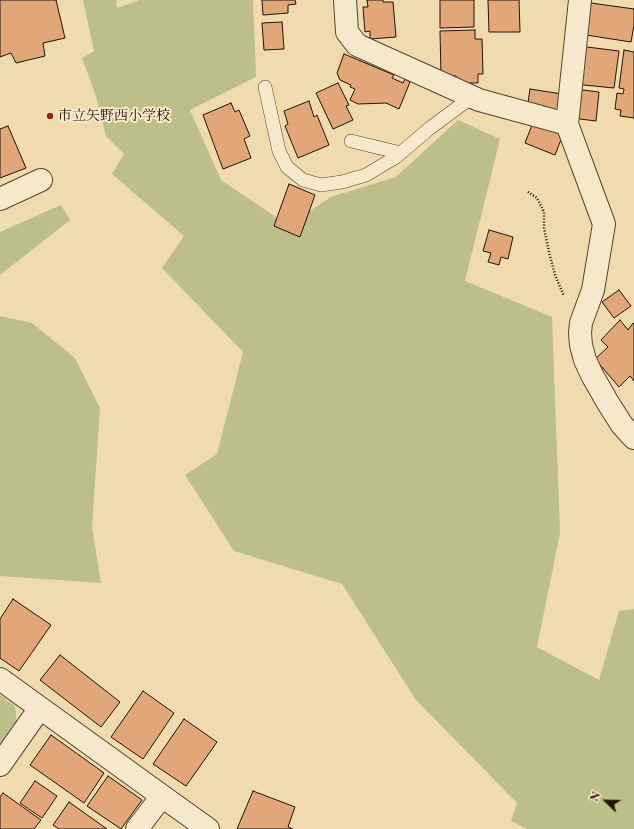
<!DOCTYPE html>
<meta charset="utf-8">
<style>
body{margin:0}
#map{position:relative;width:634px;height:829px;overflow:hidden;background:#f0dbaf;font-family:"EB Garamond",serif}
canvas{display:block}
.north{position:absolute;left:586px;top:781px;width:40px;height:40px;-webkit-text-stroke:3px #f5e8cb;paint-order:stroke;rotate:293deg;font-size:11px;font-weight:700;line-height:16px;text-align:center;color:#231208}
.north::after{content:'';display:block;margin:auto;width:14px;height:18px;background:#231208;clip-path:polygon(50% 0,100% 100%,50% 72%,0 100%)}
</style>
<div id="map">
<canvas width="634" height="829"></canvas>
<div class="north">N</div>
</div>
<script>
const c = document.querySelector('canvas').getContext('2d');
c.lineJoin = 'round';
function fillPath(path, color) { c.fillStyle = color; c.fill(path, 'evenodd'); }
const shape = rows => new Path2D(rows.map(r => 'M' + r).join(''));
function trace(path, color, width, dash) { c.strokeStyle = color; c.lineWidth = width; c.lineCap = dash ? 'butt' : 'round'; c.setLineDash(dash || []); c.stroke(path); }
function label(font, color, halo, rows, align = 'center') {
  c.font = font + ' "EB Garamond","Noto Serif JP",serif'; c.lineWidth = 4; c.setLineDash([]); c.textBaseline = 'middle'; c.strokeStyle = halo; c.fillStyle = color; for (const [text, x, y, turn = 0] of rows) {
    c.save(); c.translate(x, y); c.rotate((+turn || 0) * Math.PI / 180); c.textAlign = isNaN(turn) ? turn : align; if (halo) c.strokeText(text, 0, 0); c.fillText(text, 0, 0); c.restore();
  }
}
fillPath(shape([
 [83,0,116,0,117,8,140,0,253,0,256,77,190,110,221,180,288,225,331,197,396,177,458,120,500,139,465,281,552,317,560,533,537,647,599,680,619,611,634,609,634,829,527,829,511,821,517,803,416,700,342,584,234,551,185,475,217,454,243,352,162,268,184,236,112,174,124,154,106,136,96,96,82,58,94,51],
 [61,205,70,220,0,275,0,232],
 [0,316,32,323,75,358,100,408,92,527,101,583,0,576],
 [0,695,15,706,17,723,0,746]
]), '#bcbf88');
const building = shape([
 [0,0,56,0,65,38,43,43,45,56,16,63,11,53,0,57,0,0],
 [262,0,295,0,296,4,288,5,288,13,263,15,262,0],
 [367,0,383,0,383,2,393,2,396,37,370,39,370,31,365,32,363,7,368,7,367,0],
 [440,0,474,0,474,27,440,28,440,0],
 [488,0,519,0,520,32,489,32,488,0],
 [591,3,634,9,634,25,631,42,586,35,591,3],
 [282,22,284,49,264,50,262,23,282,22],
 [475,30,475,39,482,39,483,74,478,74,478,83,457,83,456,76,441,76,440,31,475,30],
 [579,46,619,51,614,88,574,84,579,46],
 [624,50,634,52,634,118,620,116,621,110,615,109,617,93,623,94,624,89,619,88,624,50],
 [344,54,394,75,392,78,403,83,405,79,410,82,399,109,386,103,358,104,350,100,355,89,350,87,351,85,340,80,337,73,344,54],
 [338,83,349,105,346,106,353,120,333,129,316,93,338,83],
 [530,89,562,94,558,116,527,110,530,89],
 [575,89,599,92,596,121,572,118,575,89],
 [309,101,314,117,317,115,329,145,298,158,285,126,288,124,284,111,309,101],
 [231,103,235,112,239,110,250,136,244,139,251,158,223,169,203,115,231,103],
 [534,120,564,132,555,155,525,143,534,120],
 [8,126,26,168,0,178,0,129,8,126],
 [289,184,315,195,300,237,274,226,289,184],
 [489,230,513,237,508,259,501,257,499,265,488,262,491,253,483,251,489,230],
 [619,290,631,306,614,318,602,302,619,290],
 [620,320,628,330,633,323,634,324,634,381,630,376,619,387,595,359,608,347,601,340,620,320],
 [13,599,51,625,19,671,0,658,0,619,13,599],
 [60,655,120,702,101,727,40,680,60,655],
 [143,691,174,713,143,759,111,737,143,691],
 [184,719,217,742,186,786,153,764,184,719],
 [51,735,104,773,84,803,30,765,51,735],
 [108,776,142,800,121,829,87,806,108,776],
 [35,781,57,796,42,818,20,803,35,781],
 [253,791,295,807,288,827,293,829,237,829,253,791],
 [3,793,41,820,34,829,0,829,0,797,3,793],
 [69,802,107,829,59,829,53,825,69,802]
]);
fillPath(building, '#e1a779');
trace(building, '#231208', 1);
const service = shape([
 [265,87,279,151,287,167,303,180,321,185,342,182,366,175,396,157,430,128,472,97],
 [351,141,401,153]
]);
const minor = shape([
 [345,0,347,32,357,45,479,100,567,124],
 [580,0,567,124,604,224,593,290,581,323,580,333,581,345,585,360,592,375,608,403,622,425,634,438],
 [0,199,41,180],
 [0,679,162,796,208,829],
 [0,765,40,708],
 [137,829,162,796]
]);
trace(service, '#564432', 14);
trace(minor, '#564432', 24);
trace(shape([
 [528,192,537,198,544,212,544,228,549,252,555,275,564,296]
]), '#231208', 2.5, [1, 2]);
trace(service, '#f5e8cb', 13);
trace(minor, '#f5e8cb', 22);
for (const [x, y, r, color] of [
 [50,116,4,"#8f2418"]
]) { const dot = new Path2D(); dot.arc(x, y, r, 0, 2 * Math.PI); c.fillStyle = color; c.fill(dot); trace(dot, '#f5e8cb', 1.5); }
label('14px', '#231208', '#f5e8cb', [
 ["市立矢野西小学校",58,116]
], 'left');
</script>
